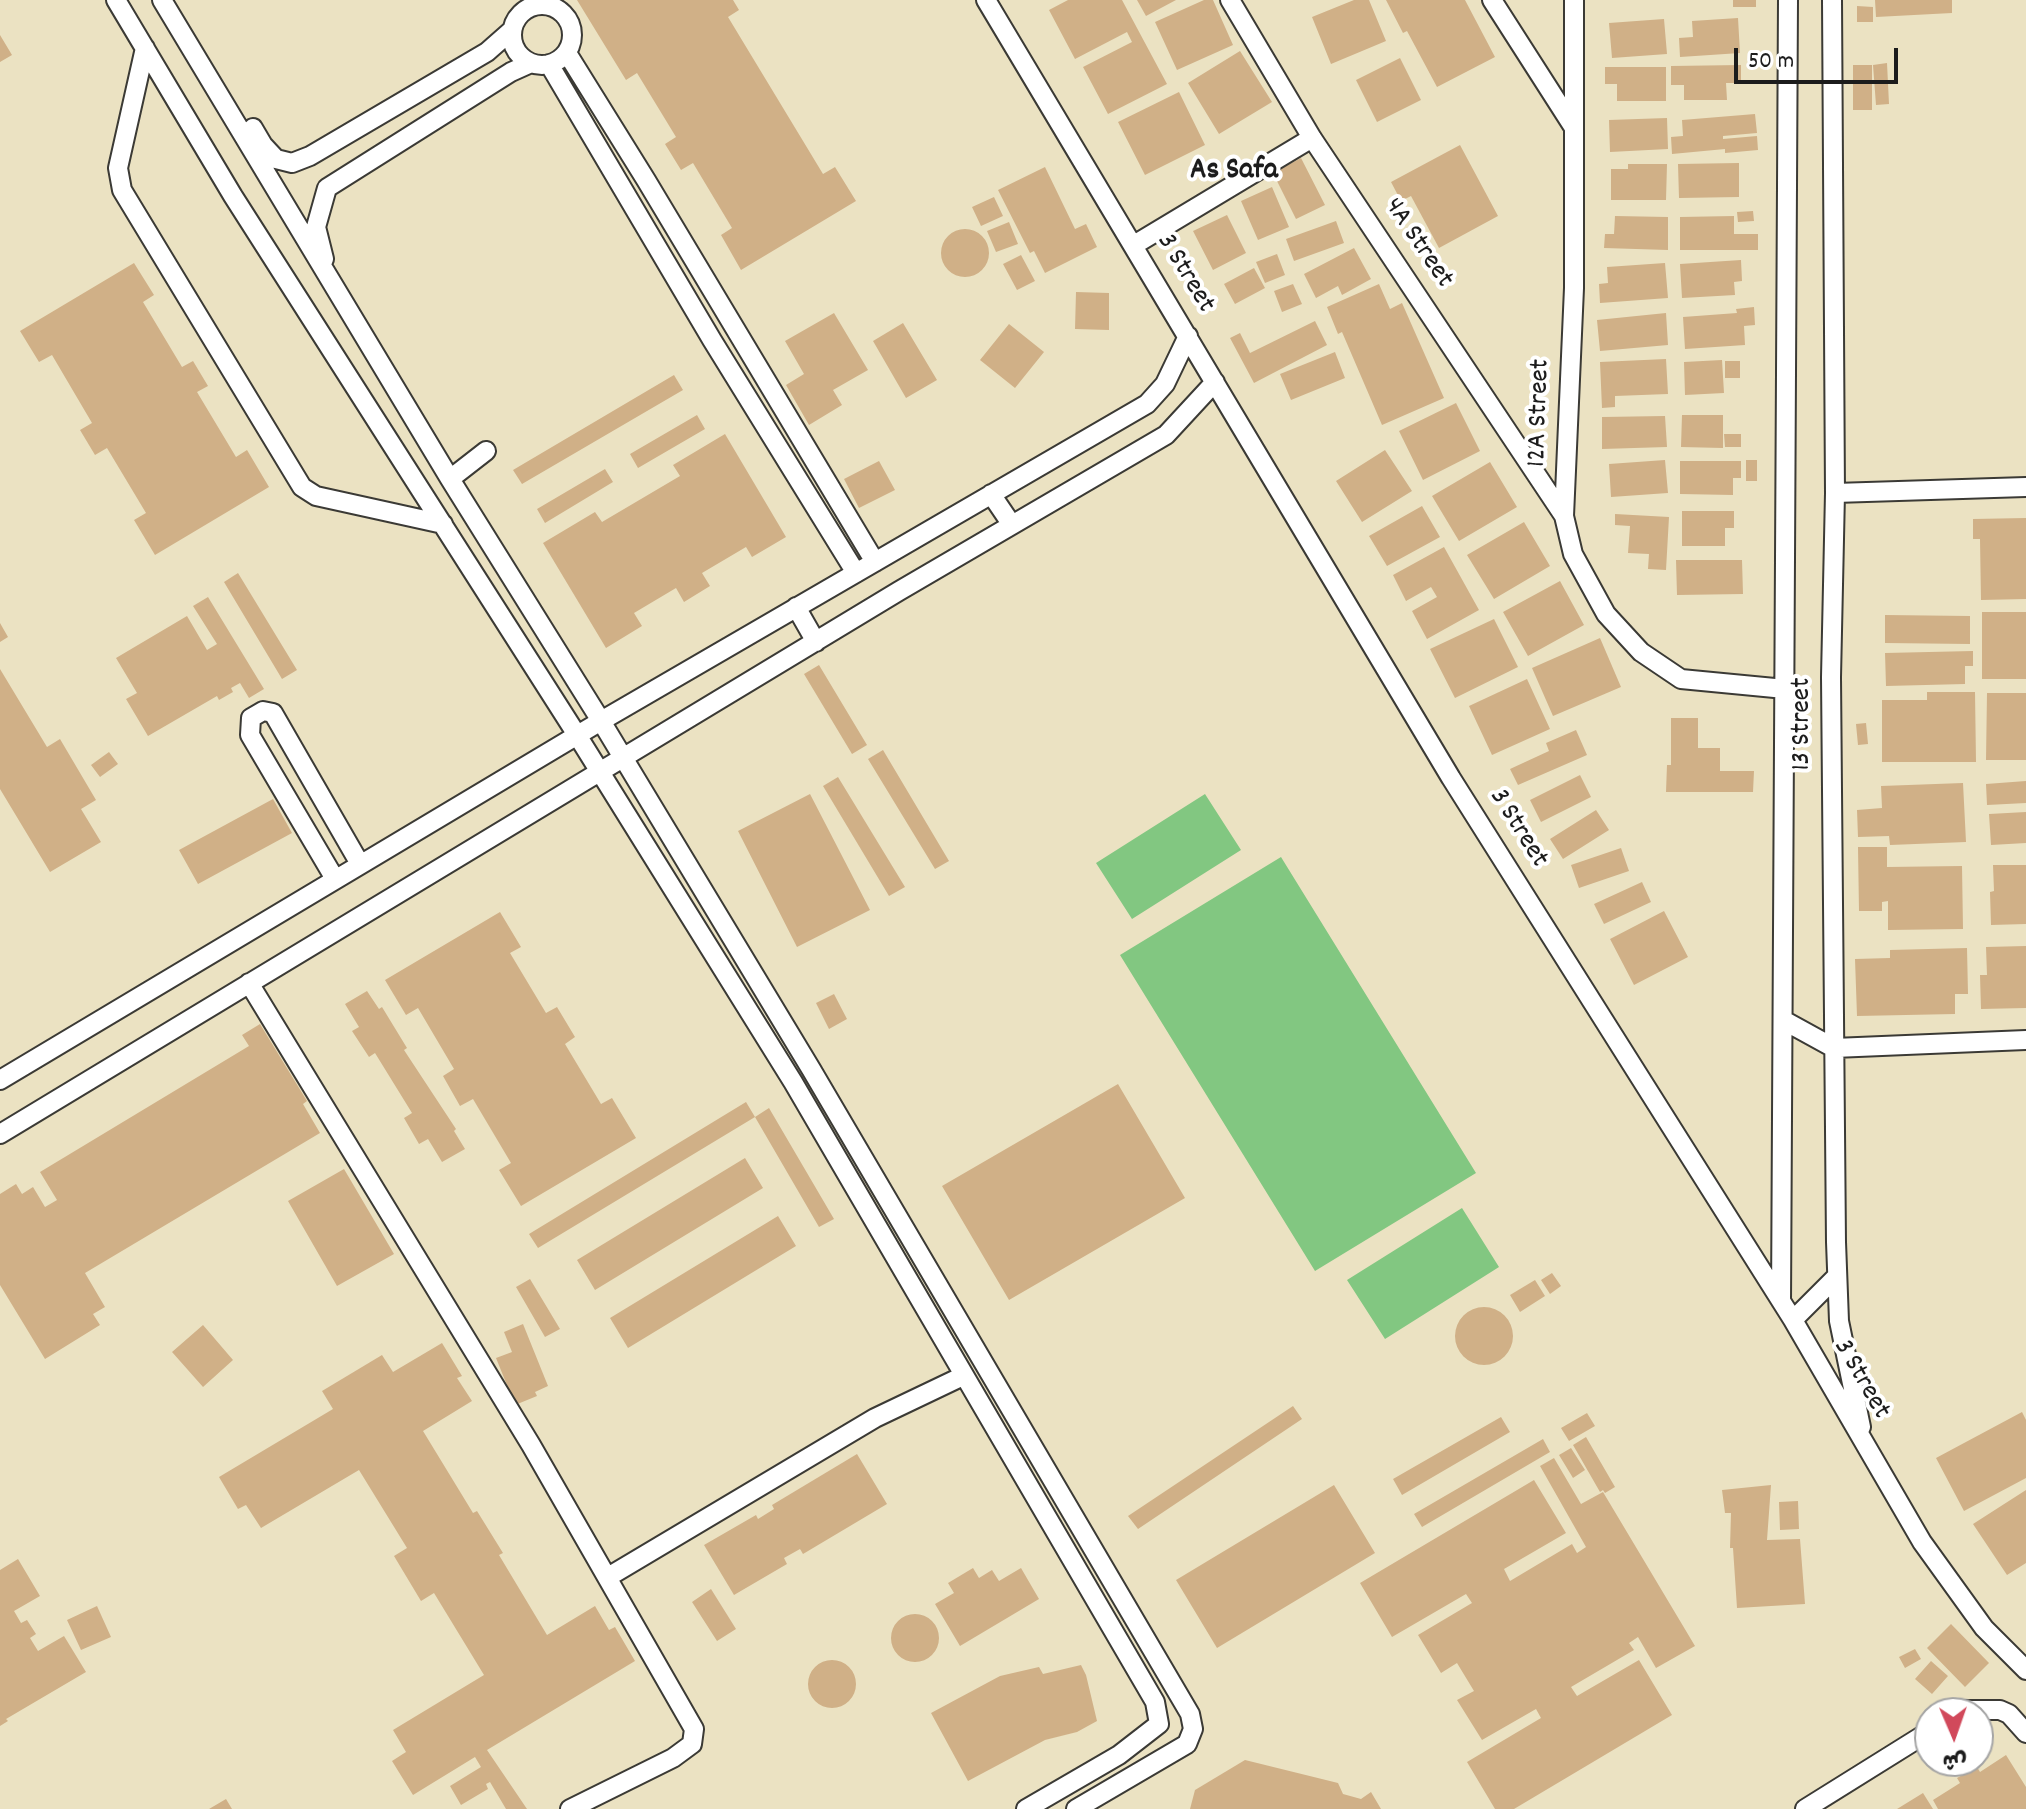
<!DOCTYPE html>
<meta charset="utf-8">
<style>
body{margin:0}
#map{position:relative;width:2026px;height:1809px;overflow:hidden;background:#ebe2c2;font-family:Dekko,"Playpen Sans Arabic",sans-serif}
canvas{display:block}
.north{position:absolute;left:1914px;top:1697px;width:80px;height:80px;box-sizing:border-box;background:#fff;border:2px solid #a4a4a4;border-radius:50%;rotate:178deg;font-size:22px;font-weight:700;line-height:32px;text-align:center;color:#1c1c1c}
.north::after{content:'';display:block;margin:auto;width:28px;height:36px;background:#d1495b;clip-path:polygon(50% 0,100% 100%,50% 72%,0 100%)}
.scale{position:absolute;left:1734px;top:48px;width:164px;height:36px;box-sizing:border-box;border:4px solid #1c1c1c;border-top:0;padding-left:10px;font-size:24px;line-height:28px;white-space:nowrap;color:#1c1c1c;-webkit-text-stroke:6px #fff;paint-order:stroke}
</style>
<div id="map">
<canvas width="2026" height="1809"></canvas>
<div class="north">ش</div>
<div class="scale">50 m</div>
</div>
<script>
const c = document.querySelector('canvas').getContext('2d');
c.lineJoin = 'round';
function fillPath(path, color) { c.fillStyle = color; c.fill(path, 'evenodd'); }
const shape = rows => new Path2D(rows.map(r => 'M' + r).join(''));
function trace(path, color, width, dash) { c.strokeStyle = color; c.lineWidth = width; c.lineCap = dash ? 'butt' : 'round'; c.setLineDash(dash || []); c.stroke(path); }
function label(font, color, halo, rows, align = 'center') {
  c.font = font + ' Dekko,sans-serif'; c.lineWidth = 8; c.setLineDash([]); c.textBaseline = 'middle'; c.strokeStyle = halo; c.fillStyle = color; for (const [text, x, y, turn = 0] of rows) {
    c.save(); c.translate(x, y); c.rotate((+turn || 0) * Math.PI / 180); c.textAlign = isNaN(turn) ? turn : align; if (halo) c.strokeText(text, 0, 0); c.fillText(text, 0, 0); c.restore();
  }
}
fillPath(shape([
 [1205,794,1241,850,1132,919,1096,863],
 [1281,857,1476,1173,1315,1271,1120,955],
 [1462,1208,1499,1267,1385,1339,1347,1280]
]), '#82c781');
fillPath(shape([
 [577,0,733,0,739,10,728,17,823,174,835,167,856,201,741,270,721,235,732,228,693,163,681,170,665,144,676,137,637,73,626,80],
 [1068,0,1122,0,1167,84,1108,114,1083,67,1132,42,1127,32,1075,59,1049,10],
 [1137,0,1176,0,1146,16],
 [1204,0,1213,0,1233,45,1177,70,1155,22],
 [1354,0,1369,0,1386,41,1331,64,1312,17],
 [1386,0,1465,0,1495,57,1437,87,1407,31,1403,33],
 [1733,0,1756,0,1756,7,1733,7],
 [1875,0,1952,0,1952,13,1876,17],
 [1857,6,1873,7,1873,22,1857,22],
 [1738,18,1740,53,1680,57,1679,38,1693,37,1692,21],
 [1664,19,1667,54,1612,58,1609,23],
 [0,35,12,55,0,62],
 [1240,51,1272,102,1219,134,1188,83],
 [1400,58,1421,100,1377,122,1356,80],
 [1887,63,1889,104,1876,105,1873,65],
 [1741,65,1741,83,1726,83,1727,100,1684,100,1684,85,1671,85,1671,66],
 [1853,65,1872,65,1872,110,1853,110],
 [1605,67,1666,67,1666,101,1617,101,1617,84,1605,84],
 [1179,92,1205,145,1145,175,1118,122],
 [1755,114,1757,133,1723,136,1723,139,1757,136,1758,150,1725,153,1725,149,1672,154,1671,137,1683,136,1682,120],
 [1667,118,1668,149,1610,152,1609,120],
 [1460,145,1498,216,1439,248,1411,196,1401,201,1391,182],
 [1301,158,1325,205,1296,219,1273,173],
 [1739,163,1739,197,1679,198,1678,164],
 [1628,164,1667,164,1666,200,1611,200,1611,169,1628,169],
 [1045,167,1075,229,1086,224,1097,247,1045,273,1034,251,1030,253,998,190],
 [1272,187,1289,227,1258,240,1241,201],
 [994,197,1003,216,981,226,972,207],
 [1753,211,1754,221,1738,222,1737,212],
 [1227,215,1246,253,1213,270,1193,231],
 [1615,216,1668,217,1668,250,1604,248,1605,234,1614,234],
 [1734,216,1734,234,1758,234,1758,250,1680,250,1680,217],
 [1336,221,1344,243,1294,261,1286,239],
 [1009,222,1018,244,996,252,987,231],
 '941 253a24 24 0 1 1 48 0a24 24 0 1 1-48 0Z',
 [1354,248,1371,279,1342,295,1338,286,1316,298,1304,274],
 [1277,254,1285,275,1265,283,1256,262],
 [1021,255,1035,281,1017,290,1003,264],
 [1741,260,1742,281,1734,282,1735,295,1682,298,1680,264],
 [134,263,154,295,143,302,182,367,193,361,208,386,197,392,236,457,247,450,269,487,155,555,134,520,146,513,107,448,95,455,80,430,92,423,52,355,39,362,20,331],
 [1665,263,1668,298,1600,303,1599,284,1608,283,1607,267],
 [1254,268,1265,288,1235,304,1224,284],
 [1293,284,1302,304,1282,312,1274,291],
 [1379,284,1390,309,1402,303,1444,398,1382,425,1342,332,1338,334,1327,307],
 [1076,292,1109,293,1109,330,1075,329],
 [1754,307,1755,325,1744,326,1745,345,1685,349,1683,317,1737,313,1736,309],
 [834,313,868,370,833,390,842,405,809,425,786,385,804,374,785,341],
 [1666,313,1668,345,1600,351,1597,320],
 [1315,321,1327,345,1254,383,1230,338,1240,333,1250,353],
 [903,323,937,380,906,398,873,341],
 [1009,324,1044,352,1015,388,980,360],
 [1335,352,1345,378,1291,400,1280,374],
 [1666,359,1668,394,1615,396,1615,407,1602,408,1600,362],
 [1722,360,1724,393,1685,395,1684,362],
 [1725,361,1740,361,1740,378,1725,378],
 [674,375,683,390,522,484,513,470],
 [1456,403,1480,451,1423,480,1399,431],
 [697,415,705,429,638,468,630,454],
 [1682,415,1723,415,1723,448,1681,447],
 [1665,416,1667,447,1602,449,1602,417],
 [725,434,786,537,752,557,746,547,702,573,710,586,684,602,676,588,634,613,642,626,606,648,543,543,595,512,602,522,680,476,673,465],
 [1724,434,1741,434,1741,447,1725,447],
 [1385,450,1412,491,1362,522,1336,481],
 [1665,460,1668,493,1611,497,1609,464],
 [1746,460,1757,460,1757,481,1746,481],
 [879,461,895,490,859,508,844,479],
 [1680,461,1741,461,1741,478,1733,478,1733,495,1680,494],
 [1490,462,1517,507,1459,541,1432,496],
 [605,469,613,482,545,523,537,509],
 [1422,506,1440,537,1387,566,1369,536],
 [1682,511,1734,511,1734,528,1725,528,1725,546,1682,546],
 [1615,514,1669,517,1666,570,1648,569,1649,554,1628,553,1630,526,1615,525],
 [2026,518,2026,599,1981,600,1980,539,1973,539,1973,519],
 [1524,522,1550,566,1494,599,1467,555],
 [1444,547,1479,610,1427,639,1412,611,1437,597,1431,587,1406,601,1393,575],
 [1676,560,1742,560,1743,594,1677,595],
 [238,573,297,670,282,679,224,582],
 [1560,581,1584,625,1528,656,1503,612],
 [208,597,264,689,249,698,240,683,231,688,233,692,219,700,217,696,148,736,126,699,137,693,116,658,187,616,207,650,217,644,193,606],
 [1982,612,2026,612,2026,679,1982,679],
 [1885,615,1970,616,1970,644,1885,643],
 [1494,619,1518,667,1455,698,1430,649],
 [0,623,8,637,0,642],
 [1600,638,1621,687,1553,716,1532,668],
 [1973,651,1973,666,1965,666,1965,684,1886,686,1885,653],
 [819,665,867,745,852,754,804,674],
 [0,669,47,747,60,739,96,800,81,809,101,842,50,872,0,789],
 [1527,679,1550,729,1492,755,1469,706],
 [1927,692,1975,692,1976,762,1882,762,1882,700,1927,700],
 [1987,693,2026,693,2026,760,1986,760],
 [1671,718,1698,718,1698,748,1720,748,1720,771,1754,771,1753,792,1666,792,1667,765,1671,765],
 [1866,723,1868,744,1858,745,1856,724],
 [1576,730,1587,755,1518,785,1510,769,1549,751,1546,743],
 [883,750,949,861,935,869,868,759],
 [109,752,118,764,100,777,91,765],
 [1580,775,1591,797,1541,822,1530,800],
 [838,777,905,887,889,896,823,786],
 [2026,781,2026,803,1987,805,1986,784],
 [1963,783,1966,842,1890,845,1889,836,1858,837,1857,810,1882,808,1881,786],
 [810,794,870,910,797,947,738,831],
 [273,799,292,833,198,884,179,850],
 [1596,810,1609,830,1563,859,1550,839],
 [2026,812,2026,843,1991,845,1989,814],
 [1858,847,1887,847,1887,867,1962,866,1963,929,1888,930,1888,901,1882,902,1882,911,1859,911],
 [1621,848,1629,871,1579,888,1571,865],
 [1993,865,2026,865,2026,924,1991,925,1990,892,1994,891],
 [1642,882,1651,902,1604,924,1594,904],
 [1664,911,1688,957,1634,985,1610,939],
 [500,912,521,947,510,953,546,1013,557,1007,575,1037,565,1044,601,1104,612,1098,636,1138,521,1206,499,1170,511,1163,473,1099,460,1106,443,1076,454,1069,418,1008,406,1015,385,980],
 [2026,946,2026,1008,1981,1009,1980,975,1987,975,1986,947],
 [1967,948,1968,994,1955,994,1955,1014,1857,1016,1855,959,1890,958,1890,950],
 [367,991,379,1009,382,1007,407,1048,404,1050,456,1129,454,1131,465,1149,442,1162,428,1139,419,1144,404,1118,412,1113,375,1053,369,1057,352,1031,359,1027,345,1004],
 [834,994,847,1019,829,1029,816,1003],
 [260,1024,307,1101,303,1104,320,1133,85,1273,105,1307,93,1314,100,1325,45,1359,0,1285,0,1194,16,1184,22,1194,33,1187,45,1207,57,1200,40,1172,249,1046,242,1035],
 [1118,1084,1185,1198,1009,1300,942,1186],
 [746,1102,755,1117,538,1248,529,1234],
 [769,1108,834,1219,819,1227,755,1117],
 [745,1158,763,1188,595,1290,577,1260],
 [344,1169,394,1254,337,1286,288,1201],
 [778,1216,796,1246,628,1348,610,1318],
 [1552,1273,1561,1286,1550,1294,1541,1280],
 [530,1279,560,1329,545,1337,516,1287],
 [1535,1280,1545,1296,1520,1312,1510,1295],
 '1455 1336a29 29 0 1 1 58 0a29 29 0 1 1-58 0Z',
 [523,1324,548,1386,535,1392,537,1396,515,1405,496,1358,512,1352,504,1332],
 [203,1325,233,1360,203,1387,172,1352],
 [442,1343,462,1376,457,1378,472,1401,423,1431,473,1513,477,1511,503,1553,499,1555,547,1635,595,1606,609,1630,615,1627,635,1661,487,1750,527,1809,506,1809,490,1782,486,1784,488,1789,461,1805,450,1786,481,1767,475,1757,413,1795,392,1761,406,1752,393,1730,484,1675,434,1593,421,1601,394,1556,407,1548,359,1470,261,1528,246,1505,238,1509,219,1477,333,1409,322,1391,382,1355,393,1372],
 [1293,1406,1302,1419,1138,1529,1128,1516],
 [2022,1412,2026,1420,2026,1478,1964,1511,1936,1458],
 [1587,1413,1595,1426,1569,1441,1561,1428],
 [1501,1417,1510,1432,1402,1495,1393,1479],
 [1586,1437,1615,1487,1605,1493,1603,1490,1600,1492,1573,1445],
 [1543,1439,1550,1452,1422,1527,1414,1514],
 [1571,1448,1585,1470,1573,1478,1559,1455],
 [857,1454,887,1504,803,1554,800,1549,784,1558,787,1564,734,1595,704,1545,756,1515,758,1519,774,1509,772,1505],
 [1554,1458,1581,1504,1603,1492,1695,1646,1656,1668,1638,1637,1629,1643,1634,1650,1571,1687,1577,1696,1639,1660,1672,1715,1514,1809,1495,1809,1467,1762,1541,1718,1536,1709,1482,1740,1457,1700,1474,1691,1457,1663,1441,1673,1418,1635,1472,1603,1466,1594,1392,1637,1360,1583,1534,1480,1566,1533,1504,1569,1510,1581,1572,1544,1577,1553,1586,1547,1540,1466],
 [1334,1485,1375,1553,1217,1648,1176,1580],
 [1771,1485,1767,1540,1800,1539,1805,1604,1737,1608,1733,1548,1730,1548,1731,1513,1725,1513,1722,1490],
 [2026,1490,2026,1563,2007,1575,1973,1524],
 [1798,1501,1799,1529,1780,1530,1779,1502],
 [18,1559,40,1596,14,1611,21,1623,27,1620,36,1634,30,1638,38,1651,64,1636,86,1672,6,1719,8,1721,0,1726,0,1570],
 [973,1568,979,1578,992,1570,999,1581,1021,1568,1039,1599,960,1646,935,1604,954,1593,948,1583],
 [711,1589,736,1629,717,1641,692,1602],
 [97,1606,111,1637,81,1650,67,1620],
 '891 1638a24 24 0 1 1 48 0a24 24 0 1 1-48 0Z',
 [1951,1624,1989,1663,1965,1687,1927,1648],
 [1915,1649,1921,1659,1905,1668,1899,1657],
 '808 1684a24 24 0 1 1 48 0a24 24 0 1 1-48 0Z',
 [1931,1661,1948,1676,1932,1694,1915,1679],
 [1081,1665,1086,1675,1097,1721,1077,1732,1045,1740,968,1781,931,1713,1000,1676,1039,1667,1043,1674],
 [2006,1755,2026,1787,2026,1809,1938,1809,1933,1800,1960,1783,1957,1778,1977,1767,1980,1772],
 [1245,1760,1338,1783,1343,1794,1361,1799,1371,1792,1381,1809,1190,1809,1195,1790],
 [1923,1793,1933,1809,1897,1809],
 [226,1799,232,1809,209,1809]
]), '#d0b087');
const street = shape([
 [116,0,233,196,577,735,793,1082,1155,1702,1159,1724,1119,1755,1026,1809],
 [162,0,450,479,601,721,811,1069,1190,1714,1193,1729,1187,1744,1076,1809],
 [986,0,1451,778,1793,1320,1922,1542,1984,1628,2026,1670],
 [1230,0,1312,138,1564,516],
 [1492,0,1574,128],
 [1574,0,1574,288,1564,516,1573,554,1606,614,1641,652,1681,679,1785,689],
 [1832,0,1835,493,1831,677,1836,1242,1839,1321,1861,1427],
 '512 35a30 30 0 1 1 60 0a30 30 0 1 1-60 0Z',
 [145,48,118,168,122,190,302,487,316,496,443,524],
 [567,53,646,180,875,562],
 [549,64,712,340,856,573],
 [253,128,263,145,276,159,292,163,310,156,487,52,512,30],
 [1134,245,1312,138],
 [324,259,316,227,327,188,511,72,531,63],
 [450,479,486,451],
 [1835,493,2026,487],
 [991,494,1012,525],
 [796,607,816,642],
 [335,879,250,735,251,718,263,711,273,713,360,864],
 [249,983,531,1445,694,1729,692,1744,673,1758,570,1809],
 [1783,1020,1834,1048,2026,1040],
 [0,1080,601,721,1147,404,1165,384,1188,336],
 [0,1134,899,591,1166,435,1215,382],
 [1781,1301,1788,0],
 [1793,1320,1837,1276],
 [608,1577,875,1418,963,1376],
 [1962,1713,1967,1710,2000,1710,2009,1714,2026,1733],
 [1805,1809,1930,1731]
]);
trace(street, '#3b3a35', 22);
trace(street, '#fff', 18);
label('28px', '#1c1c1c', '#fff', [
 ["4A Street",1417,244,56],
 ["3 Street",1184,274,59],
 ["12A Street",1541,413,-88],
 ["13 Street",1804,724,-90],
 ["3 Street",1517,829,58],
 ["3 Street",1860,1380,60]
]);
label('bold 30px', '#1c1c1c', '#fff', [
 ["As Safa",1234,173]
]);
</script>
